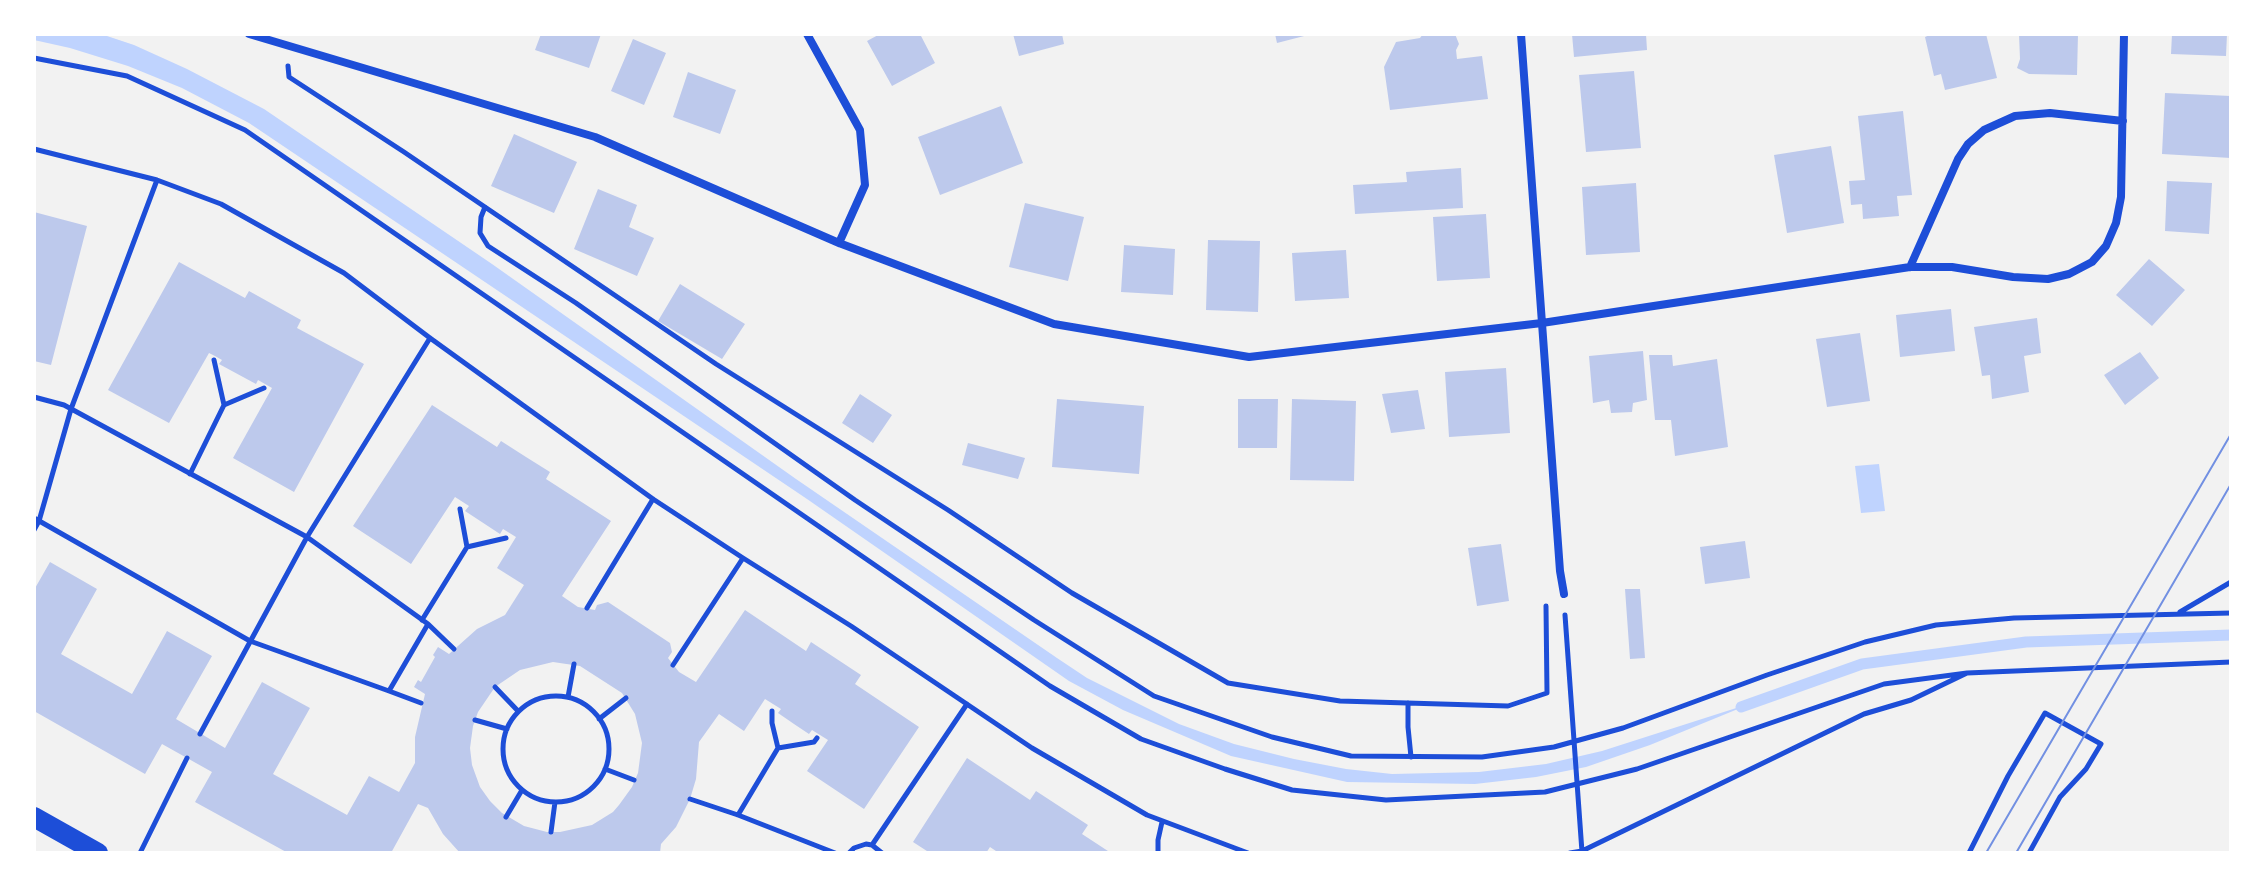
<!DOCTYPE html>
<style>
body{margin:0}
#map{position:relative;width:2265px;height:887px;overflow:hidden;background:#f2f2f2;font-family:Poppins,sans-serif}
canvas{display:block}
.frame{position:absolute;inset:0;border:36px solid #fff;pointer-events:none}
</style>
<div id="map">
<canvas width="2265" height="887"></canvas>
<div class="frame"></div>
</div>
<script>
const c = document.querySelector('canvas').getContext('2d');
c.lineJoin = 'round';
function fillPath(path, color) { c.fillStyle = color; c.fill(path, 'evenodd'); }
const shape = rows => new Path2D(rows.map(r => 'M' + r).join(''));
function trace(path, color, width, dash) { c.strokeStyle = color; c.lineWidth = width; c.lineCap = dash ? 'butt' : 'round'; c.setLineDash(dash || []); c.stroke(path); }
fillPath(shape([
 [34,34,101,34,134,45,187,69,264,109,492,264,796,479,1057,658,1087,678,1179,724,1234,744,1294,759,1346,769,1392,774,1479,772,1546,764,1602,751,1755,702,1650,745,1586,767,1536,777,1475,784,1347,782,1231,756,1123,710,1069,681,807,499,249,123,182,88,128,66,70,48,34,40],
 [1879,464,1885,511,1861,513,1855,466]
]), '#bfd3fe');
trace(shape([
 [1741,707,1862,664,2026,642,2231,635]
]), '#bfd3fe', 11);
fillPath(shape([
 [541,34,601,34,589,68,535,50],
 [880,34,920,34,935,63,892,86,867,41],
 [1013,34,1062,34,1064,44,1019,56],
 [1275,34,1308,34,1308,35,1277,43],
 [1423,34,1455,34,1459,44,1456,50,1457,59,1482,56,1488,99,1390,110,1384,67,1396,42,1420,38],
 [1572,34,1646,34,1647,50,1574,57],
 [1932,34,1986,34,1997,78,1945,90,1941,74,1934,76,1925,37],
 [2019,34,2078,34,2077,75,2029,74,2017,68,2020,59],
 [2172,34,2227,34,2226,56,2171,54],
 [633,39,666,53,644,105,611,91],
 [1634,71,1641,148,1586,152,1579,75],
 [688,72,736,90,720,134,673,117],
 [2165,93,2231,96,2231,158,2162,154],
 [1001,106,1023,163,940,195,918,137],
 [1903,111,1912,195,1897,196,1899,216,1863,219,1862,204,1851,205,1849,181,1865,180,1858,116],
 [514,134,577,162,554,213,491,186],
 [1831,146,1844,223,1787,233,1774,155],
 [1461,168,1463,208,1355,214,1353,185,1407,182,1406,172],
 [2167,181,2212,183,2209,234,2165,231],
 [1636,183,1640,252,1586,255,1582,187],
 [598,189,637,205,629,227,654,238,637,276,574,249],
 [1025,203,1084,217,1068,281,1009,267],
 [34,212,87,226,51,365,34,361],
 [1486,214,1490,278,1437,281,1433,217],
 [1208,240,1260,241,1258,312,1206,310],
 [1124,245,1175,249,1173,295,1121,292],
 [1346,250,1349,298,1295,301,1292,253],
 [2149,259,2185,290,2152,326,2116,295],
 [179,262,245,298,249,291,301,320,297,328,364,364,294,492,233,458,272,388,258,380,256,384,219,364,222,360,215,356,209,353,169,423,108,390],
 [680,284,745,324,722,359,658,321],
 [1951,309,1955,351,1900,357,1896,315],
 [2037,318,2041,353,2024,356,2029,392,1992,399,1990,375,1982,376,1974,327],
 [1860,333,1870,401,1827,407,1816,339],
 [1643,351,1647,400,1633,403,1632,412,1611,413,1609,400,1593,403,1589,356],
 [2140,352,2159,378,2125,405,2104,375],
 [1649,355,1672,355,1673,366,1717,359,1728,447,1675,456,1671,420,1655,420],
 [1506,368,1510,433,1449,437,1445,372],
 [1418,390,1425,429,1391,433,1382,394],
 [860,394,892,415,873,443,842,423],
 [1057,399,1144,406,1139,474,1052,467],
 [1238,399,1278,399,1277,448,1238,448],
 [1292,399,1356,401,1354,481,1290,480],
 [432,405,497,447,501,441,526,457,550,472,546,479,611,521,562,596,578,607,595,610,597,605,608,602,670,643,672,652,668,658,679,672,696,682,745,610,806,651,811,642,861,675,855,684,919,727,864,809,807,771,828,740,812,730,809,734,794,724,778,713,781,709,765,699,744,731,719,714,699,742,696,779,690,799,676,827,661,844,660,853,460,853,443,834,428,808,418,804,391,853,288,853,195,802,212,772,162,744,145,774,34,711,34,590,50,562,97,589,61,654,132,694,167,631,212,656,176,719,225,748,262,682,310,708,273,774,347,815,369,776,399,792,415,763,415,737,425,694,414,687,418,680,421,682,435,657,433,655,438,647,449,654,477,629,505,615,524,585,497,568,516,537,503,529,500,534,465,511,469,506,455,497,411,564,353,526],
 [553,662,580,666,622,693,635,714,642,743,638,773,632,787,619,805,613,812,592,825,560,832,547,832,524,826,502,813,490,801,480,787,472,765,470,748,473,726,478,712,495,687,520,670],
 [968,443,1025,458,1018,479,962,465],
 [1745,541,1750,578,1705,584,1700,547],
 [1501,544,1509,601,1477,606,1468,548],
 [1625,589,1640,589,1645,658,1630,659],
 [967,758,1030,800,1036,791,1088,825,1082,834,1111,853,999,853,990,847,986,853,930,853,913,842]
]), '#bdc9ec');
trace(shape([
 [34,58,127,76,245,130,1050,686,1141,739,1225,769,1292,790,1386,800,1545,792,1637,769,1884,684,1967,673],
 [288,66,289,77,404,152,716,364,948,510,1072,593,1228,683,1340,701,1508,706,1547,693,1546,606],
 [34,149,157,180,221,204,344,273,430,338,653,499,743,558,851,626,1032,748,1147,815,1248,853],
 [485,207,481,217,480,233,488,246,576,303,855,500,1034,620,1154,696,1272,737,1351,756,1482,757,1554,747,1623,728,1767,675,1865,642,1936,625,2014,618,2231,613],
 [34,397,64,405,307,537,428,624,389,691,250,641,34,518],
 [224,405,264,388],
 [190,474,224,405,214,360],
 [460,509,467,547],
 [34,530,39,521,71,409,157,180],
 [587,608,653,499],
 [2180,612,2231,582],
 [1565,615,1582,852],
 [422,620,467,547,506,538],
 [428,624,454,649],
 [673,665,743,558],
 [495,687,518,711],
 [389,691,421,703],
 '503 749a53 53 0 1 1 106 0a53 53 0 1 1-106 0Z',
 [568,697,574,664],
 [1408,703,1408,727,1411,757],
 [772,711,772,723,778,748],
 [599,719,626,698],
 [475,720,507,729],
 [200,734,307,537,430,338],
 [817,738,814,742,778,748,738,815,835,853],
 [605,769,634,780],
 [690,799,738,815],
 [506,817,522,790],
 [551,832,555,802],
 [872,845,967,704],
 [140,853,187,758],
 [849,853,854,848,866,844,872,845,882,853],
 [1158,853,1158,840,1162,822],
 [1570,853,1582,851,1864,714,1911,700,1967,673,2231,662],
 [1969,853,2008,776,2045,713,2101,744,2086,769,2060,797,2029,853]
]), '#1d4ed8', 5);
trace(shape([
 [249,34,595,137,839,243,1054,324,1249,357,1542,323,1910,267,1952,267,2013,277,2048,279,2069,274,2092,262,2106,246,2116,223,2121,197,2124,34],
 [807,34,860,130,865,185,839,243],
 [1521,34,1560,571,1564,594],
 [1910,267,1958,159,1968,144,1984,130,2015,116,2050,113,2123,121]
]), '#1d4ed8', 8);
trace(shape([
 [34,817,98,853]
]), '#1d4ed8', 20);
trace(shape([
 [1986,853,2231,434],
 [2016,853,2231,484]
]), '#7290e2', 2);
</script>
